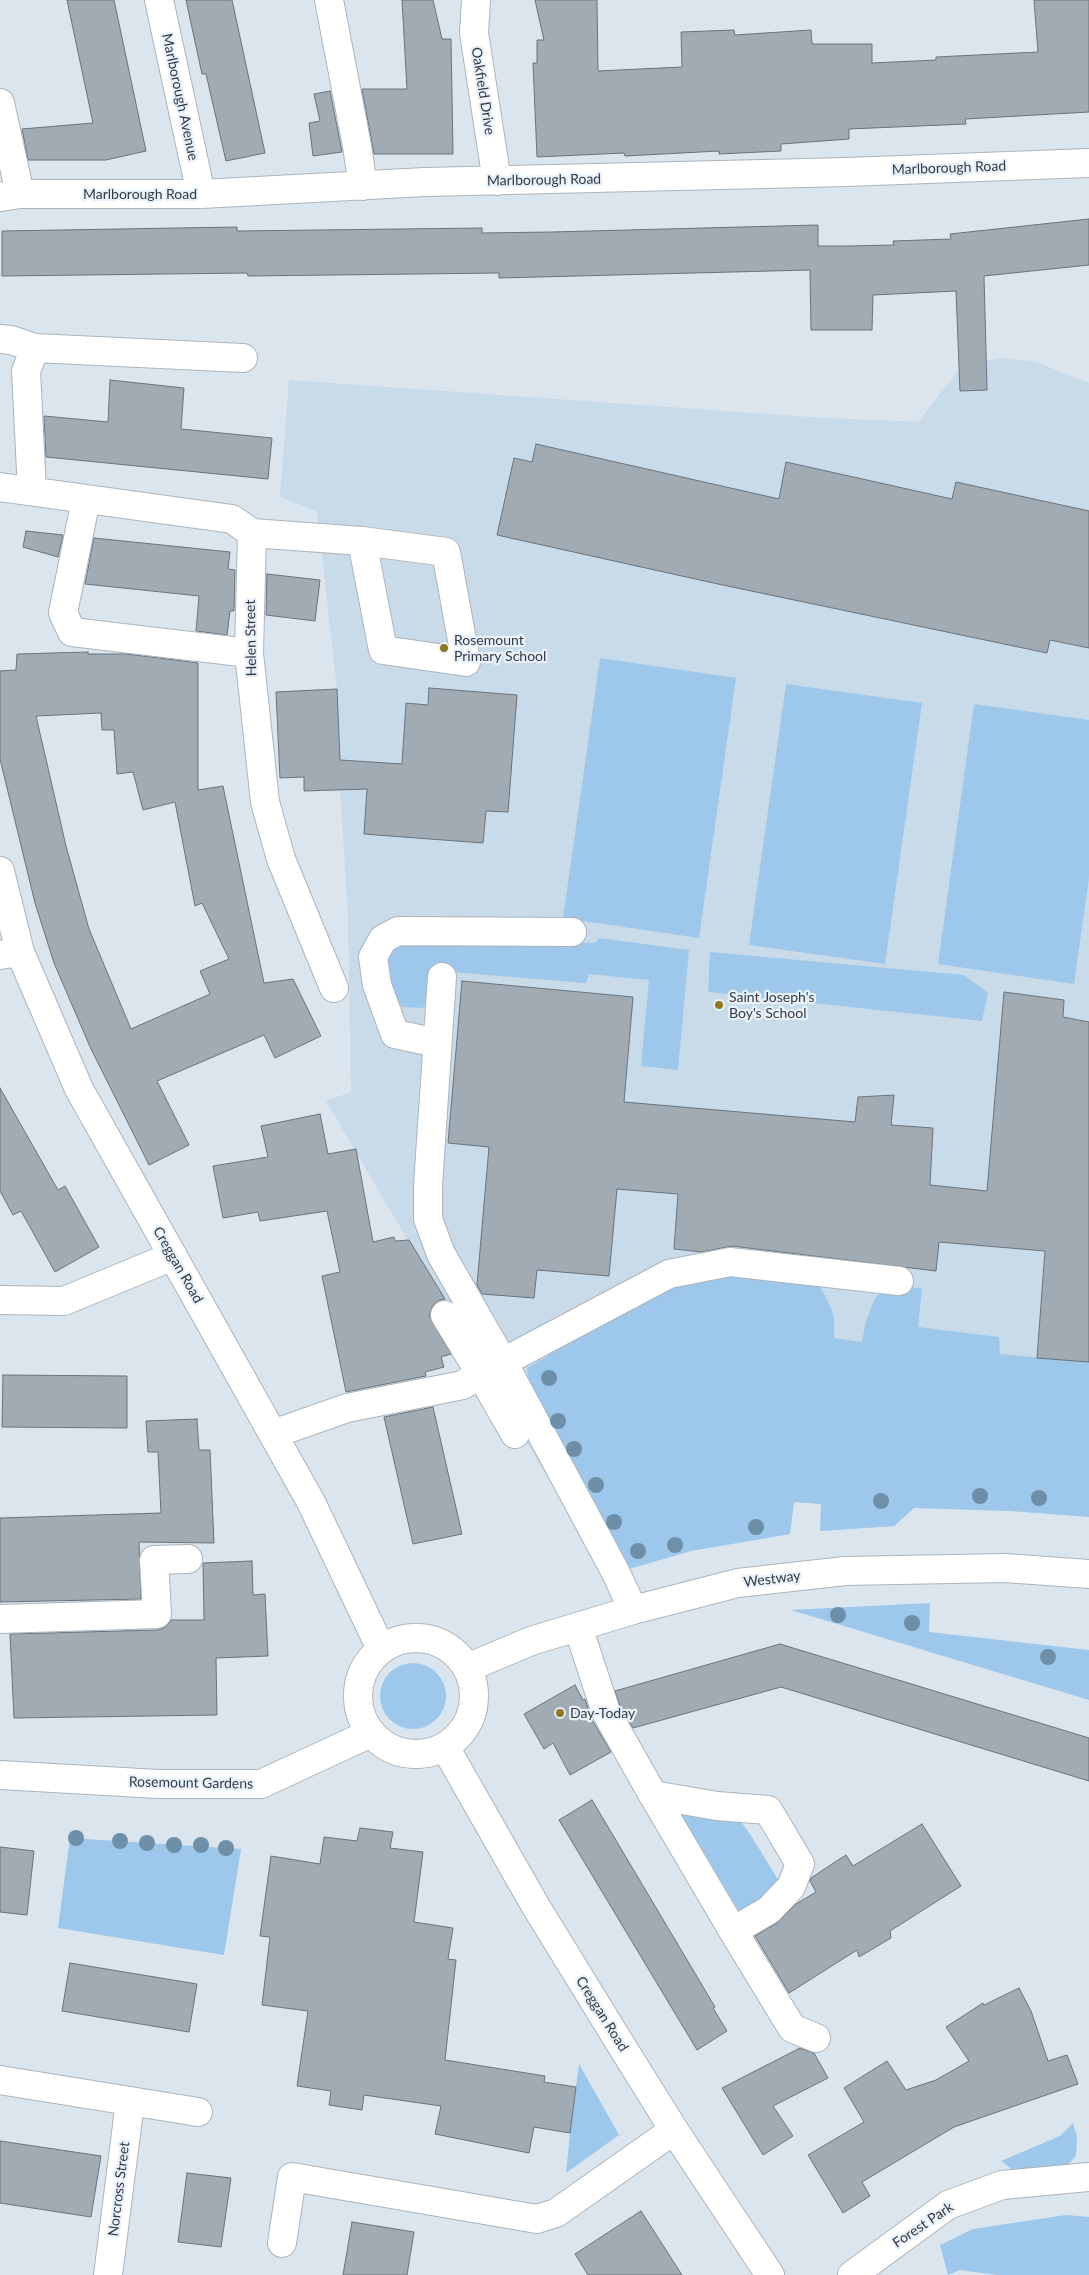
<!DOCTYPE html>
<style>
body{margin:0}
canvas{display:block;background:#dae5ee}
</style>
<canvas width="1089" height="2275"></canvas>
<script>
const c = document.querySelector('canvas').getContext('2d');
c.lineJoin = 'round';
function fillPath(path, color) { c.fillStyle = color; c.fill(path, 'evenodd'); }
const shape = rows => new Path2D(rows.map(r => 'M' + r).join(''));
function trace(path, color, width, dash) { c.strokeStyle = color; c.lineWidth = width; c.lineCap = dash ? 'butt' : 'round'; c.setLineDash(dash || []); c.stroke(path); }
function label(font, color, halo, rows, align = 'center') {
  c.font = font + ' Lato,sans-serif'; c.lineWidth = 4.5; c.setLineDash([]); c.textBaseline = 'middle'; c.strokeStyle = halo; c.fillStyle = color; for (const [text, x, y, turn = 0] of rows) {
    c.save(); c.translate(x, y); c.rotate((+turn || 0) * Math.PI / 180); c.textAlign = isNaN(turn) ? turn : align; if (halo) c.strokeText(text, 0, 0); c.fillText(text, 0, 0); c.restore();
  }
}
fillPath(shape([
 [1000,358,1036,362,1089,383,1089,1517,1011,1511,914,1508,894,1526,820,1531,821,1504,794,1502,790,1534,691,1551,605,1575,326,1101,351,1092,348,917,340,789,337,689,317,512,280,497,289,380,810,417,918,422,962,366]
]), '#c9dae9');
fillPath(shape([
 [600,658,736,678,699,938,563,918],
 [786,684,922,703,885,964,749,945],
 [974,704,1089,720,1089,878,1074,984,938,964],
 [403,938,595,943,599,938,689,950,678,1070,641,1066,649,980,589,974,586,983,438,971,436,985,423,1008,403,1007,394,999,388,955],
 [710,952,964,975,988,993,982,1021,708,992],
 [707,1274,810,1279,820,1287,827,1299,834,1317,834,1338,862,1342,866,1321,875,1298,885,1290,900,1287,922,1288,918,1327,999,1337,1000,1354,1089,1362,1089,1517,1011,1511,914,1508,894,1526,820,1531,821,1504,794,1502,790,1534,691,1551,629,1569,531,1400,527,1368,548,1356,555,1343,667,1287],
 [930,1603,929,1632,1089,1650,1089,1700,791,1610],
 '380 1696a33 33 0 1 1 66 0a33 33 0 1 1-66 0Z',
 [676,1806,738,1818,750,1834,782,1886,739,1911],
 [70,1838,241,1849,224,1955,58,1928],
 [579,2064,619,2135,566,2173,570,2133],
 [1073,2123,1077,2137,1076,2156,1060,2173,1020,2175,1001,2161,1060,2136],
 [1066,2215,1089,2217,1089,2275,997,2275,960,2270,948,2275,940,2245,973,2229]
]), '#9dc8eb');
const building = shape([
 [67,0,114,0,146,151,106,160,28,160,22,129,93,123,67,0],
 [186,0,232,0,265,153,226,161,206,74,202,74,186,0],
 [402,0,433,0,442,39,451,39,453,154,374,154,362,89,407,89,402,0],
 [535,0,597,0,598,71,682,67,681,32,734,30,735,35,811,30,812,44,872,44,872,63,936,60,936,57,1038,52,1034,0,1089,0,1089,112,965,119,966,124,849,129,849,139,781,144,781,151,719,154,719,151,625,156,624,153,537,157,533,63,537,63,537,40,544,40,535,0],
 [330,91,342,152,313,156,309,123,320,121,314,94,330,91],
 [1089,219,1089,265,984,276,987,390,960,391,956,291,873,295,872,330,811,330,810,270,499,278,499,273,248,276,247,273,2,276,2,231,237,227,237,231,482,228,482,233,551,232,818,225,818,246,847,246,894,245,893,241,951,239,950,234,1089,219],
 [110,380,184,388,181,429,272,438,268,479,46,457,44,416,108,422,110,380],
 [536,444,779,499,786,462,952,499,956,482,1089,511,1089,648,1050,640,1047,653,718,584,497,535,514,458,532,462,536,444],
 [26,531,63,535,58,557,23,547,26,531],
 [94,538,230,552,228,569,235,570,234,611,230,611,227,635,196,631,199,596,85,584,94,538],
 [267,574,320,580,315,621,266,615,267,574],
 [88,652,88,654,127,654,198,663,198,790,223,786,264,983,293,979,321,1036,275,1058,264,1035,157,1081,189,1145,149,1165,91,1049,54,963,35,903,0,759,0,671,16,670,17,654,88,652],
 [101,713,102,730,114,730,117,774,133,772,143,810,175,802,195,906,202,903,229,959,200,971,210,994,131,1029,89,929,66,846,36,716,101,713],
 [429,688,517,695,508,812,486,811,483,843,364,834,367,789,304,791,304,777,280,778,276,692,337,689,340,760,402,764,406,703,428,705,429,688],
 [462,981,633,997,624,1102,855,1122,858,1097,894,1095,891,1125,933,1128,930,1185,987,1191,1004,992,1064,1000,1063,1017,1089,1022,1089,1362,1037,1358,1045,1251,939,1242,936,1271,732,1246,702,1252,674,1249,678,1194,617,1189,609,1276,537,1270,534,1298,482,1294,477,1285,489,1147,448,1143,462,981],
 [0,1088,58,1190,65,1186,99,1247,55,1272,21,1211,13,1215,0,1191,0,1088],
 [320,1114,328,1154,356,1149,373,1242,394,1237,395,1241,409,1240,445,1299,437,1301,432,1307,429,1316,451,1354,441,1357,444,1367,425,1372,426,1376,346,1392,322,1276,340,1272,327,1211,260,1221,258,1212,223,1218,213,1166,268,1157,261,1126,320,1114],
 [3,1375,127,1376,127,1428,2,1427,3,1375],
 [433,1407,462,1534,413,1544,384,1417,433,1407],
 [197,1419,199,1450,210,1450,214,1543,139,1542,141,1599,0,1602,0,1518,161,1513,158,1452,148,1452,146,1421,197,1419],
 [252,1561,253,1595,265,1594,268,1656,216,1658,217,1715,14,1718,10,1634,158,1630,166,1627,171,1620,204,1620,203,1563,252,1561],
 [780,1644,1089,1738,1089,1781,781,1687,633,1728,620,1706,615,1691,780,1644],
 [575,1685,583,1700,585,1699,592,1720,611,1752,570,1775,553,1743,544,1749,524,1714,575,1685],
 [592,1800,715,2007,713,2008,727,2031,697,2050,559,1820,592,1800],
 [922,1824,961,1886,890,1931,891,1938,859,1957,857,1950,789,1993,755,1936,777,1923,796,1904,816,1892,810,1881,811,1878,832,1864,846,1855,853,1866,922,1824],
 [360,1828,393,1832,390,1848,423,1852,414,1922,453,1928,448,1959,456,1960,445,2060,545,2076,544,2082,576,2087,570,2133,534,2127,529,2153,435,2134,441,2106,364,2095,362,2110,329,2105,331,2091,297,2086,308,2011,262,2005,270,1937,260,1936,271,1856,320,1864,324,1837,357,1841,360,1828],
 [0,1847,34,1851,27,1915,0,1912,0,1847],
 [70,1963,197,1984,189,2032,62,2011,70,1963],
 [1019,1988,1031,2011,1048,2061,1067,2055,1078,2084,954,2127,862,2182,870,2196,843,2213,808,2155,864,2122,844,2088,887,2061,906,2090,936,2080,969,2061,946,2027,983,2003,984,2005,1019,1988],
 [800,2048,814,2053,828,2078,773,2106,793,2136,763,2155,722,2088,800,2048],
 [0,2141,101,2156,91,2217,0,2203,0,2141],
 [187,2173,231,2178,221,2247,178,2242,187,2173],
 [641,2211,682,2275,588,2275,575,2254,641,2211],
 [352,2222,414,2232,407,2275,343,2275,352,2222]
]);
fillPath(building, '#a0abb4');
trace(building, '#69737c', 1);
const minor = shape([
 [159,0,201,194],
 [329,0,357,146,363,186],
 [476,0,474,33,497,181],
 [0,103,20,194],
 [0,197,20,194,201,194,425,182,847,172,1089,163],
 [0,339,11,340,35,348],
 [0,487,232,519,252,533,249,653,265,802,281,859,334,988],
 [32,491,26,371,35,348,243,358],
 [86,499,63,613,72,632,249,653],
 [252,533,362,541,446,552,466,662,383,650,362,541],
 [0,955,20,952],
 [442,977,428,1186,428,1219,441,1254,503,1362],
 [437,1043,395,1034,377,985,373,957,383,939,398,931,572,932],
 [0,1300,64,1301,173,1256],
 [480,1373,515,1434],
 [273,1434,347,1408,463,1385,480,1373,445,1315],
 [633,1610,616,1573,503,1362,669,1274,730,1262,899,1281],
 [0,1619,157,1614,154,1560,188,1559],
 [578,1627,606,1712,653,1795,717,1806,768,1810,800,1864,791,1887,769,1910,733,1931,653,1795],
 [467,1668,531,1641,633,1610,738,1583,845,1571,1005,1568,1089,1574],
 [0,1775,158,1784,261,1784,371,1733],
 [733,1931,792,2028,816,2038],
 [0,2080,198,2112],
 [282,2243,292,2177,537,2219,556,2213,674,2130],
 [108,2275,130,2102],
 [852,2275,948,2205,1002,2185,1089,2177]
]);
const major = shape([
 [0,871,20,952,79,1089,311,1502,381,1649],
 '358 1696a58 58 0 1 1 116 0a58 58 0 1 1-116 0Z',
 [445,1747,535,1905,613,2032,674,2130,770,2275]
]);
trace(minor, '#aab5be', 30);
trace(major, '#aab5be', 30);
trace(minor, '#fff', 28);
trace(major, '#fff', 28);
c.fillStyle = '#6d8fa8';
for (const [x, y] of [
 [549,1378],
 [558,1421],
 [574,1449],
 [596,1485],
 [980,1496],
 [1039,1498],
 [881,1501],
 [614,1522],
 [756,1527],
 [675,1545],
 [638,1551],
 [838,1615],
 [912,1623],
 [1048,1657],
 [76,1838],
 [120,1841],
 [147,1843],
 [174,1845],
 [201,1845],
 [226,1848]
]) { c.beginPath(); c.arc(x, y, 8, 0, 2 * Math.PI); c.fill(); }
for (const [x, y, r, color] of [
 [444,648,5,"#8f781e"],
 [719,1005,5,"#8f781e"],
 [560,1713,5,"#8f781e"]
]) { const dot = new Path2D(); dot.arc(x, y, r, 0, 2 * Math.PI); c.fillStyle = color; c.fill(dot); trace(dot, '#e7f2fc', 2); }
label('14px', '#363a3e', '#e7f2fc', [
 ["Oakfield Drive",483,91,81],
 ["Marlborough Avenue",180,97,78],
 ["Marlborough Road",949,168,-2],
 ["Marlborough Road",544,180,-1],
 ["Marlborough Road",140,194],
 ["Helen Street",251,638,-91],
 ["Creggan Road",178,1265,60],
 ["Westway",772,1579,-7],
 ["Rosemount Gardens",191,1783,1],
 ["Creggan Road",602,2014,58],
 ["Norcross Street",119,2189,-83],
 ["Forest Park",923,2225,-34]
]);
label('14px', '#363a3e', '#e7f2fc', [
 ["Rosemount",454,640],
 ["Primary School",454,656],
 ["Saint Joseph's",729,997],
 ["Boy's School",729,1013],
 ["Day-Today",570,1713]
], 'left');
</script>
